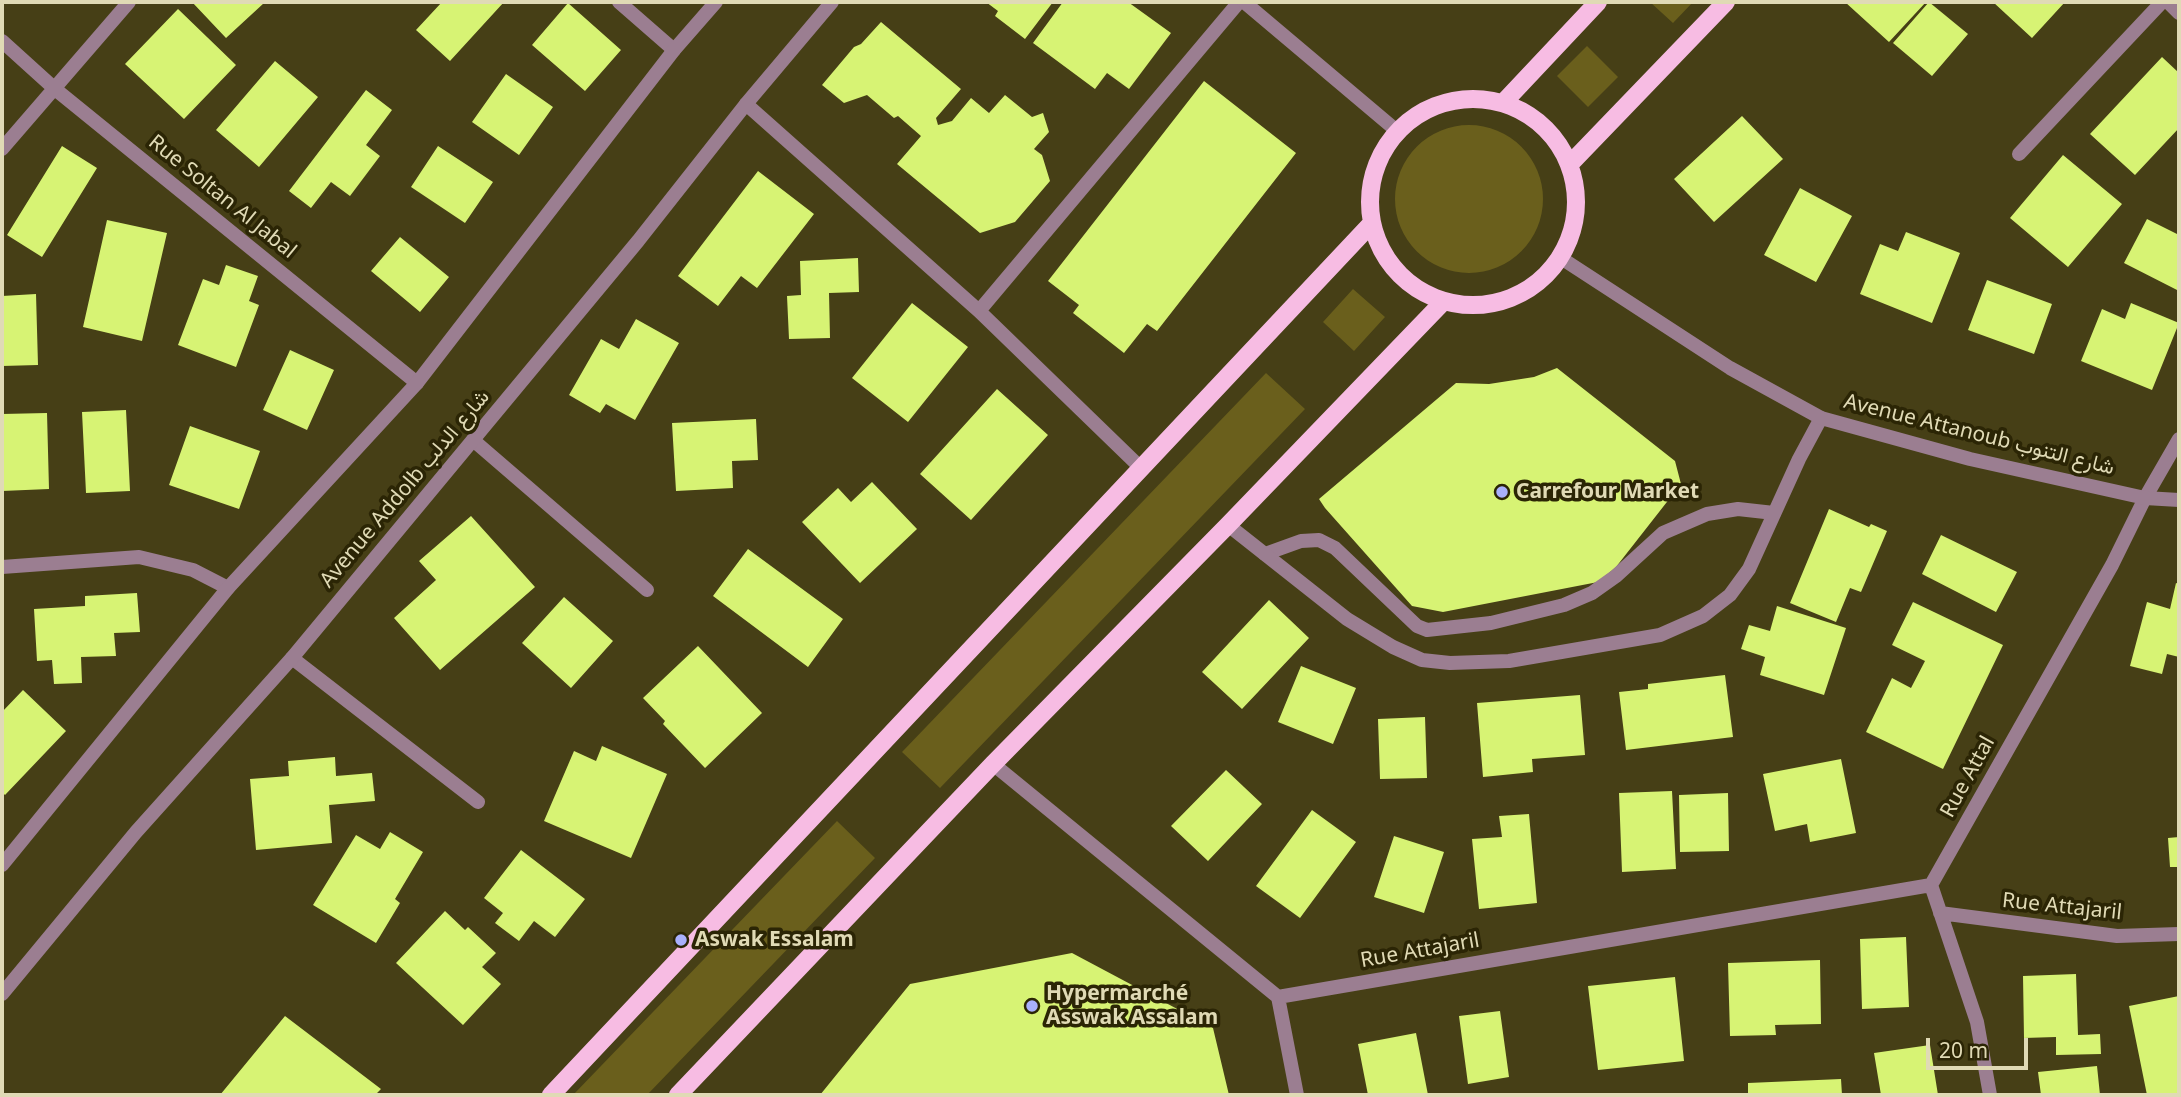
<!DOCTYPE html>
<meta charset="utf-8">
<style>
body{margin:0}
#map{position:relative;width:2181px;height:1097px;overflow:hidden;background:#463f16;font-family:"Noto Sans",sans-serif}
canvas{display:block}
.frame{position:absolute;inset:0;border:4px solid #e0dab5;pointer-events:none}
.scale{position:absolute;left:1926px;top:1038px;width:102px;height:32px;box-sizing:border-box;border:4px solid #e0dab5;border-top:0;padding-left:9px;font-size:21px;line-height:24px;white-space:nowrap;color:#e0dab5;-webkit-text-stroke:5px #2b2505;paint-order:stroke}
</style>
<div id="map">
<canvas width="2181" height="1097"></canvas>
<div class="frame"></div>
<div class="scale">20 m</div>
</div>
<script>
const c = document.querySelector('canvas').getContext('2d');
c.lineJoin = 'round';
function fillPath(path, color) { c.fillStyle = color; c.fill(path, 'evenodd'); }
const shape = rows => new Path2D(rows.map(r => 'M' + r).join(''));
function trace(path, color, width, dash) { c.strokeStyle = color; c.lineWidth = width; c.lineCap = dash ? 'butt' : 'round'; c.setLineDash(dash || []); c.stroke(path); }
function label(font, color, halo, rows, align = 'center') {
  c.font = font + ' "Noto Sans",Vazirmatn,sans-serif'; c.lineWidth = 7; c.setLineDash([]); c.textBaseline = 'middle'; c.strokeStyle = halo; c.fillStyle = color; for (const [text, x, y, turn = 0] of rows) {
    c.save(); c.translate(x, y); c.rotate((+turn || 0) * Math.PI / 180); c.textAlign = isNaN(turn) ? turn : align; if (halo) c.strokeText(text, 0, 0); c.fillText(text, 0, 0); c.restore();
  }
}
fillPath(shape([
 [1650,2,1693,2,1673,23],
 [1587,46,1618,77,1588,107,1557,76],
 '1395 199a74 74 0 1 1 148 0a74 74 0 1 1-148 0Z',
 [1353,289,1385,317,1354,351,1323,322],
 [1266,373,1305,409,940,788,902,752],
 [837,821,875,858,647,1095,573,1095]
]), '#6a5f1c');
fillPath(shape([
 [192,2,262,2,264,3,226,38],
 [442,2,504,2,450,61,416,30],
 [986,2,1053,2,1025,39,995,16,998,11],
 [1063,2,1128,2,1171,33,1129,89,1107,73,1095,89,1033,43],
 [1845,2,1926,2,1889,42],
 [1929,2,1968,34,1932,76,1893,43],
 [1993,2,2065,2,2032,38],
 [568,3,621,50,585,91,532,45],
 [178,9,236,65,184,119,125,64],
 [881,22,961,89,936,118,938,125,952,121,971,98,989,113,1005,95,1032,117,1043,113,1049,132,1034,149,1042,155,1050,181,1015,222,980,233,897,164,921,136,898,116,894,118,867,95,844,103,822,85,854,47,861,44],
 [2162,57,2179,73,2179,128,2135,175,2090,134],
 [275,61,318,97,259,167,216,130],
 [506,74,553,107,519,155,472,122],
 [1204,81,1296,153,1157,331,1147,324,1124,353,1073,313,1079,305,1048,281],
 [366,90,392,110,366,145,380,156,350,196,331,182,311,208,289,191],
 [1742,116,1783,159,1714,222,1674,179],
 [62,146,97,168,42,257,7,235],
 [438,146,493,182,465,223,411,187],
 [2063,155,2122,204,2068,267,2010,218],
 [758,171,814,214,757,288,741,276,718,306,678,276],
 [1800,188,1852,216,1816,282,1764,255],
 [2147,219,2179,235,2179,291,2124,263],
 [107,220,167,233,142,341,83,327],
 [1906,232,1960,253,1932,323,1860,294,1880,244,1898,251],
 [400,237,449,277,420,312,371,271],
 [858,258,859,292,829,293,830,338,789,339,787,296,801,295,800,261],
 [226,265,258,276,249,301,259,305,236,367,178,345,203,279,219,285],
 [1987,280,2052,304,2034,354,1968,330],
 [36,294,38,365,2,366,2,296],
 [912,303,968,347,908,422,852,378],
 [2131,303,2179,323,2152,390,2081,361,2102,309,2125,319],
 [636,319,679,343,635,420,606,404,600,413,569,395,601,339,619,349],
 [290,350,334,370,307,430,263,410],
 [1557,368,1675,461,1681,484,1616,567,1598,582,1443,612,1412,606,1325,508,1319,499,1456,383,1489,384,1534,377],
 [997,389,1048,435,971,520,920,474],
 [126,410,130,491,86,493,82,412],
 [47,413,49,489,2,491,2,414],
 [756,419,758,460,732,461,733,488,676,491,672,423],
 [190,426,260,451,239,509,169,485],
 [872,482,917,529,860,583,802,522,838,488,851,502],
 [1829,509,1869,527,1871,524,1887,531,1861,592,1850,588,1836,622,1790,603],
 [471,516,535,587,440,670,394,618,436,580,419,561],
 [1941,535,2017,572,1996,612,1922,574],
 [748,549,843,619,808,667,713,596],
 [2176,583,2179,584,2179,657,2167,654,2162,674,2130,666,2147,602,2170,609],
 [137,593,140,632,114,633,116,656,81,657,82,683,54,684,52,660,37,661,34,609,85,606,85,596],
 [564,597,613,641,571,688,522,643],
 [1269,600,1309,638,1242,709,1202,672],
 [1913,602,2003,645,1943,769,1866,732,1892,678,1911,688,1925,661,1892,645],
 [1777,606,1846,628,1824,695,1760,675,1765,657,1741,649,1749,625,1770,631],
 [698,646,762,713,705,768,663,724,665,721,643,698],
 [1301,666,1356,688,1333,744,1278,722],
 [1725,675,1733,737,1626,750,1619,692,1648,689,1648,684],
 [23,690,66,731,5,795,2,792,2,712],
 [1580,695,1585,755,1532,759,1533,772,1483,777,1477,703],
 [1425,717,1427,778,1380,779,1378,719],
 [602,746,667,774,631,858,544,821,574,751,596,761],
 [335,757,336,776,372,773,375,801,329,805,332,843,256,850,250,779,289,776,288,761],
 [1841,759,1856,833,1810,842,1807,824,1775,831,1763,774],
 [1226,770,1262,804,1208,861,1171,826],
 [1672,791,1676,869,1622,872,1619,793],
 [1728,793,1729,851,1680,852,1679,795],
 [1312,810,1356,842,1300,918,1256,886],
 [1529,814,1537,903,1479,909,1472,839,1502,837,1499,816],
 [390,832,423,852,395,899,400,903,376,943,313,905,356,835,380,849],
 [1394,836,1444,852,1424,913,1374,897],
 [2179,837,2179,867,2170,867,2168,838],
 [521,850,585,899,555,937,534,921,519,941,495,923,503,913,484,898],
 [445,911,465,930,468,927,496,953,482,967,501,984,463,1025,396,963],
 [1906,937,1909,1007,1862,1009,1860,939],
 [1072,953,1213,1028,1229,1095,820,1095,910,984],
 [1820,960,1821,1024,1775,1025,1776,1035,1730,1036,1728,963],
 [2076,974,2078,1035,2100,1034,2101,1054,2056,1055,2056,1037,2024,1038,2023,976],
 [1675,977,1684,1061,1598,1070,1588,986],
 [2179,996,2179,1095,2147,1095,2129,1006],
 [1500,1011,1509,1077,1468,1084,1459,1016],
 [285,1016,381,1089,375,1095,220,1095],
 [1416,1033,1428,1095,1368,1095,1358,1044],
 [1930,1045,1938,1095,1881,1095,1874,1053],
 [2097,1066,2100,1095,2041,1095,2038,1072],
 [1841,1079,1842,1095,1748,1095,1748,1083]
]), '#d7f374');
trace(shape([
 [1265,554,1301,541,1319,540,1335,548,1417,626,1427,630,1491,623,1564,605,1592,593,1616,576,1663,533,1707,514,1738,509,1774,513]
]), '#9b7e91', 14);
trace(shape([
 [619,2,674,50],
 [2168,2,2179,13],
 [2,41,55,89,417,383],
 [746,104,979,311,1142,469],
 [2,149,129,2],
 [2019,154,2162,2],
 [979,311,1239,2],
 [473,440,647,590],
 [1228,525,1347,619,1393,647,1422,660,1450,663,1509,661,1660,635,1703,616,1730,595,1749,569,1799,459,1821,418],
 [2,567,139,557,193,570,228,588],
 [292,658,478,802],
 [993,764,1278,997,1931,885],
 [1940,913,2117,936,2179,934],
 [1278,997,1297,1095],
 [1990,1095,1977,1022,1931,885,2112,565,2145,498,2179,439]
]), '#9b7e91', 14);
trace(shape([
 [1244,2,1397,131],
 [1561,258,1730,368,1821,418,1970,459,2145,498,2179,500],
 [2,865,228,588,417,383,674,50,716,2],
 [2,994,136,832,292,658,638,241,746,104,832,2]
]), '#9b7e91', 14);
trace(shape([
 '1370 202a103 103 0 1 1 206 0a103 103 0 1 1-206 0Z',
 [1503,103,1598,2],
 [1570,164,1726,2],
 [551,1095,1371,224],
 [678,1095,993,764,1228,525,1443,302]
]), '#f7bce3', 18);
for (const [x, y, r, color] of [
 [1502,492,7,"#a9b0fc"],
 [681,940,7,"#a9b0fc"],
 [1032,1006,7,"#a9b0fc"]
]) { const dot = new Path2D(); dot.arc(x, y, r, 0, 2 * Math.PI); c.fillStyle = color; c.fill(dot); trace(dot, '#2b2505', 2.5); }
label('21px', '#e0dab5', '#2b2505', [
 ["Rue Soltan Al Jabal",222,197,39],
 ["Avenue Attanoub شارع التنوب",1979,435,14],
 ["Avenue Addolb شارع الدلب",405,489,-50],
 ["Rue Attal",1968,777,-61],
 ["Rue Attajaril",2062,907,6],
 ["Rue Attajaril",1420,951,-10]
]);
label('bold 21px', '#e0dab5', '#2b2505', [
 ["Carrefour Market",1516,492],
 ["Aswak Essalam",695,940],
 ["Hypermarché",1046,994],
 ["Asswak Assalam",1046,1018]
], 'left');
</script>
